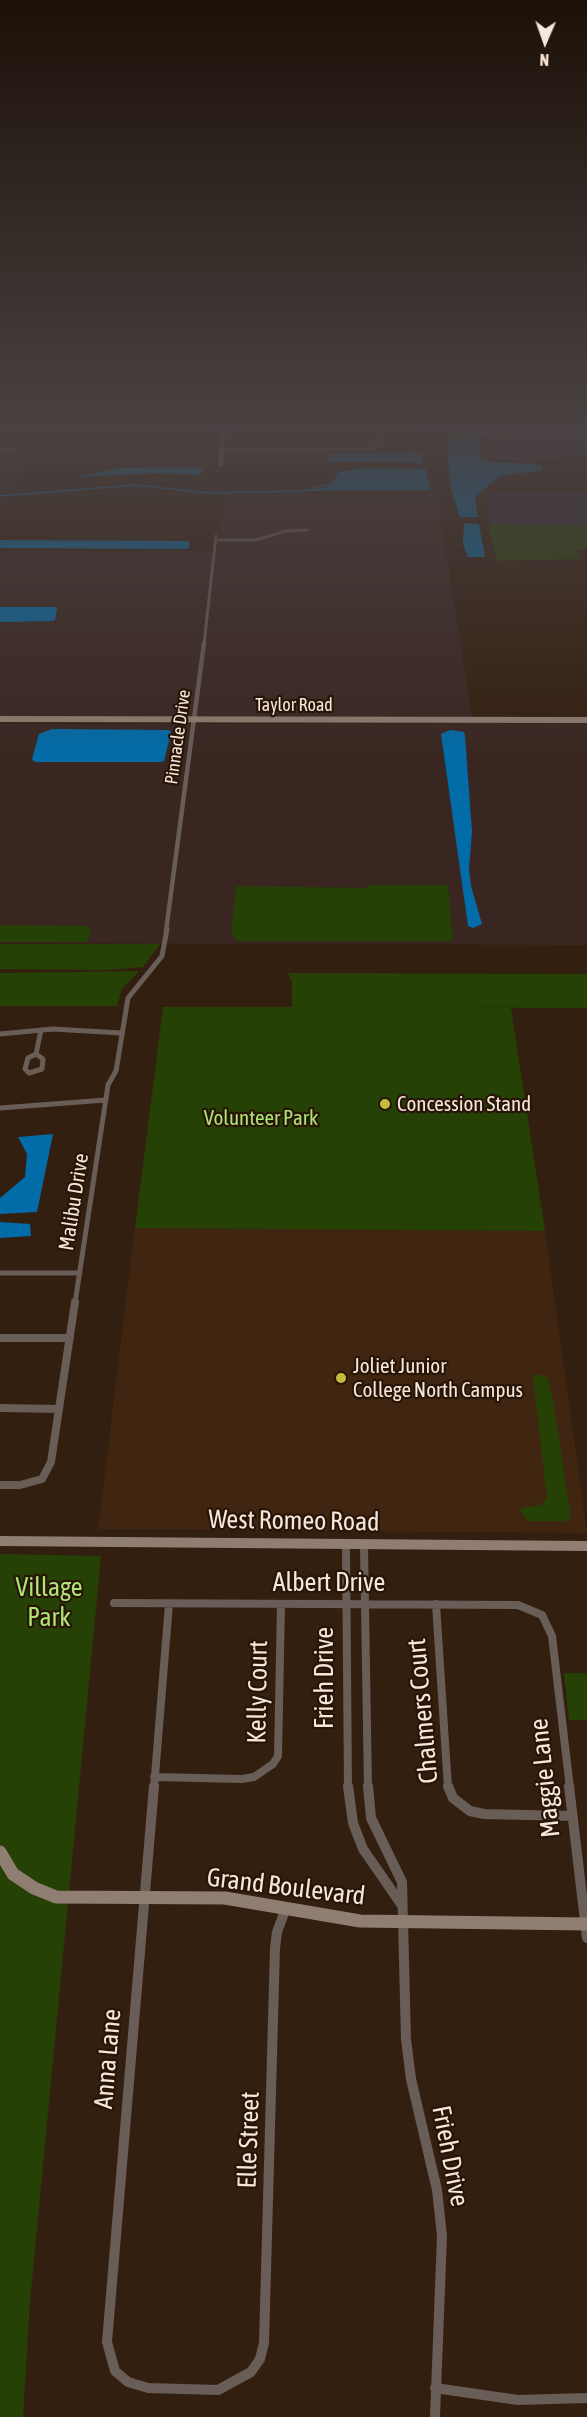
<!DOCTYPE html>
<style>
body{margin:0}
#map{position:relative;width:587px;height:2417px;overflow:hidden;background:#331f0f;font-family:"Asap Condensed",sans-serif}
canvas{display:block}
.north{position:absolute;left:515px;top:12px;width:60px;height:60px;-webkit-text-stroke:4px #291506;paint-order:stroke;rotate:182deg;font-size:16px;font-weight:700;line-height:24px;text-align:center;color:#f6e7dd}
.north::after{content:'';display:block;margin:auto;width:21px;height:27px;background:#f6e7dd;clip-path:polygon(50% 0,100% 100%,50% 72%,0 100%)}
</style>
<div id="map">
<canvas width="587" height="2417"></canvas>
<div class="north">N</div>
</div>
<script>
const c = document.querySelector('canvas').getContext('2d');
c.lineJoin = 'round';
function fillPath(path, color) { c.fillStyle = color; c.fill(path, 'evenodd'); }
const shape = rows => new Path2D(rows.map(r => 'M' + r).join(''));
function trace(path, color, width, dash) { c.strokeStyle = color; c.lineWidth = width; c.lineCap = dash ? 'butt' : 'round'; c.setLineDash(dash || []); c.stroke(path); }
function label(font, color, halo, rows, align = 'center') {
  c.font = font + ' "Asap Condensed",sans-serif'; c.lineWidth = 4.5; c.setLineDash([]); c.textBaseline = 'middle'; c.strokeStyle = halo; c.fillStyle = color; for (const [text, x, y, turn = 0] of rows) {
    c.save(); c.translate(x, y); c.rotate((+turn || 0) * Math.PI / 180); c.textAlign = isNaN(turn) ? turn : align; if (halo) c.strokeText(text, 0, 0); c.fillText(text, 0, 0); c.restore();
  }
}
fillPath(shape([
 [497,423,587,423,587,455,558,455,558,460,492,460,488,437,504,435,510,431],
 [494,492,587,492,587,525,486,524,490,520,486,497]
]), '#2f2838');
fillPath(shape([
 [0,423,428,423,431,442,379,442,379,445,371,449,329,450,329,466,26,465,16,493,0,493],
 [225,494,437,495,472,717,0,716,0,551,218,551],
 [587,723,587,945,0,943,0,724]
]), '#392621');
fillPath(shape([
 [135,1228,545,1231,587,1533,98,1529]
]), '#402611');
fillPath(shape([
 [493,524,587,526,587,549,576,551,581,558,580,559,497,561,490,531,490,525],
 [370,885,448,885,453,941,237,941,231,934,236,886,368,888],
 [4,925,87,926,90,928,88,942,0,942,0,927],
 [0,944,160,944,143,967,108,970,0,969],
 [139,971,122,989,117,1006,0,1006,0,973],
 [288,973,587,974,587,1008,336,1007,511,1008,545,1231,135,1228,163,1007,292,1007,292,982],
 [537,1374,547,1377,552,1395,571,1517,566,1521,527,1521,520,1508,541,1505,547,1498,533,1376],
 [0,1554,101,1556,30,2302,23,2417,0,2417],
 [564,1673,587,1673,587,1720,569,1720]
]), '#264105');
fillPath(shape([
 [496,430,500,432,478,438,481,458,491,462,540,464,542,470,500,476,475,497,478,517,460,517,451,489,446,444,453,437,480,431],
 [421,452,423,463,329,462,330,454],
 [204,467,200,475,158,473,79,477,117,468],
 [361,468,426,469,430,490,302,491,329,487,339,472],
 [467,523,479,524,485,557,468,557,463,544,464,524],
 [0,540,187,541,190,543,189,548,185,549,0,548],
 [0,607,56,607,57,608,55,620,52,621,0,622],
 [52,729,169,730,171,732,164,761,160,762,35,762,32,759,39,734],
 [450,730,464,732,465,736,472,832,469,869,471,886,482,924,473,928,468,926,441,734],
 [53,1134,37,1212,0,1214,0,1198,25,1177,27,1154,18,1137],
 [0,1222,30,1224,31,1236,0,1238]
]), '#026ca9');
trace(shape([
 [0,496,136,485,209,493,302,491,334,483]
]), '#026ca9', 1.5);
trace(shape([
 [0,450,14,450],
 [222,450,370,449,381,445,379,423],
 [215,540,256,540,286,531,307,530],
 [204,644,216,536]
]), '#695d57', 3);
trace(shape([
 [166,931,204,643]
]), '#695d57', 4.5);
trace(shape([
 [0,1034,53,1029,121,1033],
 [36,1054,43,1059,42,1069,29,1073,25,1069,28,1058,36,1054],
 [36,1054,41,1030],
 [0,1108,106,1100],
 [0,1273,80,1273],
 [75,1303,108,1085,116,1071,128,998,162,956,167,929]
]), '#695d57', 5);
trace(shape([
 [0,1338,70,1338],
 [0,1408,59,1409],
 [0,1485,20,1485,42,1479,51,1462,75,1302],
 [346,1545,348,1788],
 [364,1545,368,1788],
 [114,1603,518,1605,542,1615,552,1636,570,1788],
 [436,1604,448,1788],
 [154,1777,242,1779,254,1777,273,1764,278,1756,281,1604],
 [154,1788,169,1604]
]), '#695d57', 8);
trace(shape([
 [154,1786,107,2342,115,2371,128,2382,148,2388,218,2390,251,2372,260,2359,264,2343,275,1948,277,1932,286,1908],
 [348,1786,353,1823,363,1849,401,1904],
 [368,1786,371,1818,402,1882,406,2039,411,2079,437,2190,442,2236,435,2417],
 [448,1786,453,1798,470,1811,484,1814,572,1816],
 [569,1786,587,1938],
 [435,2388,518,2400,587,2398]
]), '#695d57', 10);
trace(shape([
 [221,464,223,432,230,423]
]), '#907e73', 4.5);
trace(shape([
 [0,719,587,720]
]), '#907e73', 6);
trace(shape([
 [0,1541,587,1546]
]), '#907e73', 10);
trace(shape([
 [0,1852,13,1874,34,1888,56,1897,225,1898,360,1921,587,1924]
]), '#907e73', 13);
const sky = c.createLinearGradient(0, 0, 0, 761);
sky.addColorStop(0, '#1c1108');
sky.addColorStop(0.56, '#4a4242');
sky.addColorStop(1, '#4a424200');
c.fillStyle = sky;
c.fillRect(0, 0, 587, 761);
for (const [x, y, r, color] of [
 [385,1104,6,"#c2bd3f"],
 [341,1378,6,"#c2bd3f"]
]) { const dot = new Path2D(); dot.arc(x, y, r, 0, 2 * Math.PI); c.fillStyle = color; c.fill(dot); trace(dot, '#291506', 2); }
label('18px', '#f6e7dd', '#291506', [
 ["Taylor Road",294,705],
 ["Pinnacle Drive",178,737,-82]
]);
label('21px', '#f6e7dd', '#291506', [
 ["Concession Stand",397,1104],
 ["Joliet Junior",353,1366],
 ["College North Campus",353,1390]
], 'left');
label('21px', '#aae575', '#291506', [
 ["Volunteer Park",261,1118]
]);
label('21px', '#f6e7dd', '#291506', [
 ["Malibu Drive",74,1202,-81]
]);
label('26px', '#f6e7dd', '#291506', [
 ["West Romeo Road",294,1521,1],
 ["Albert Drive",329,1583],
 ["Frieh Drive",325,1678,-90],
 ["Kelly Court",258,1692,-89],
 ["Chalmers Court",423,1711,-95],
 ["Maggie Lane",545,1778,-96],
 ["Grand Boulevard",286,1887,7],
 ["Anna Lane",108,2059,-85],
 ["Elle Street",249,2140,-88],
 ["Frieh Drive",450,2156,79]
]);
label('26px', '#aae575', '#291506', [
 ["Village",49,1588],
 ["Park",49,1618]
]);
</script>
